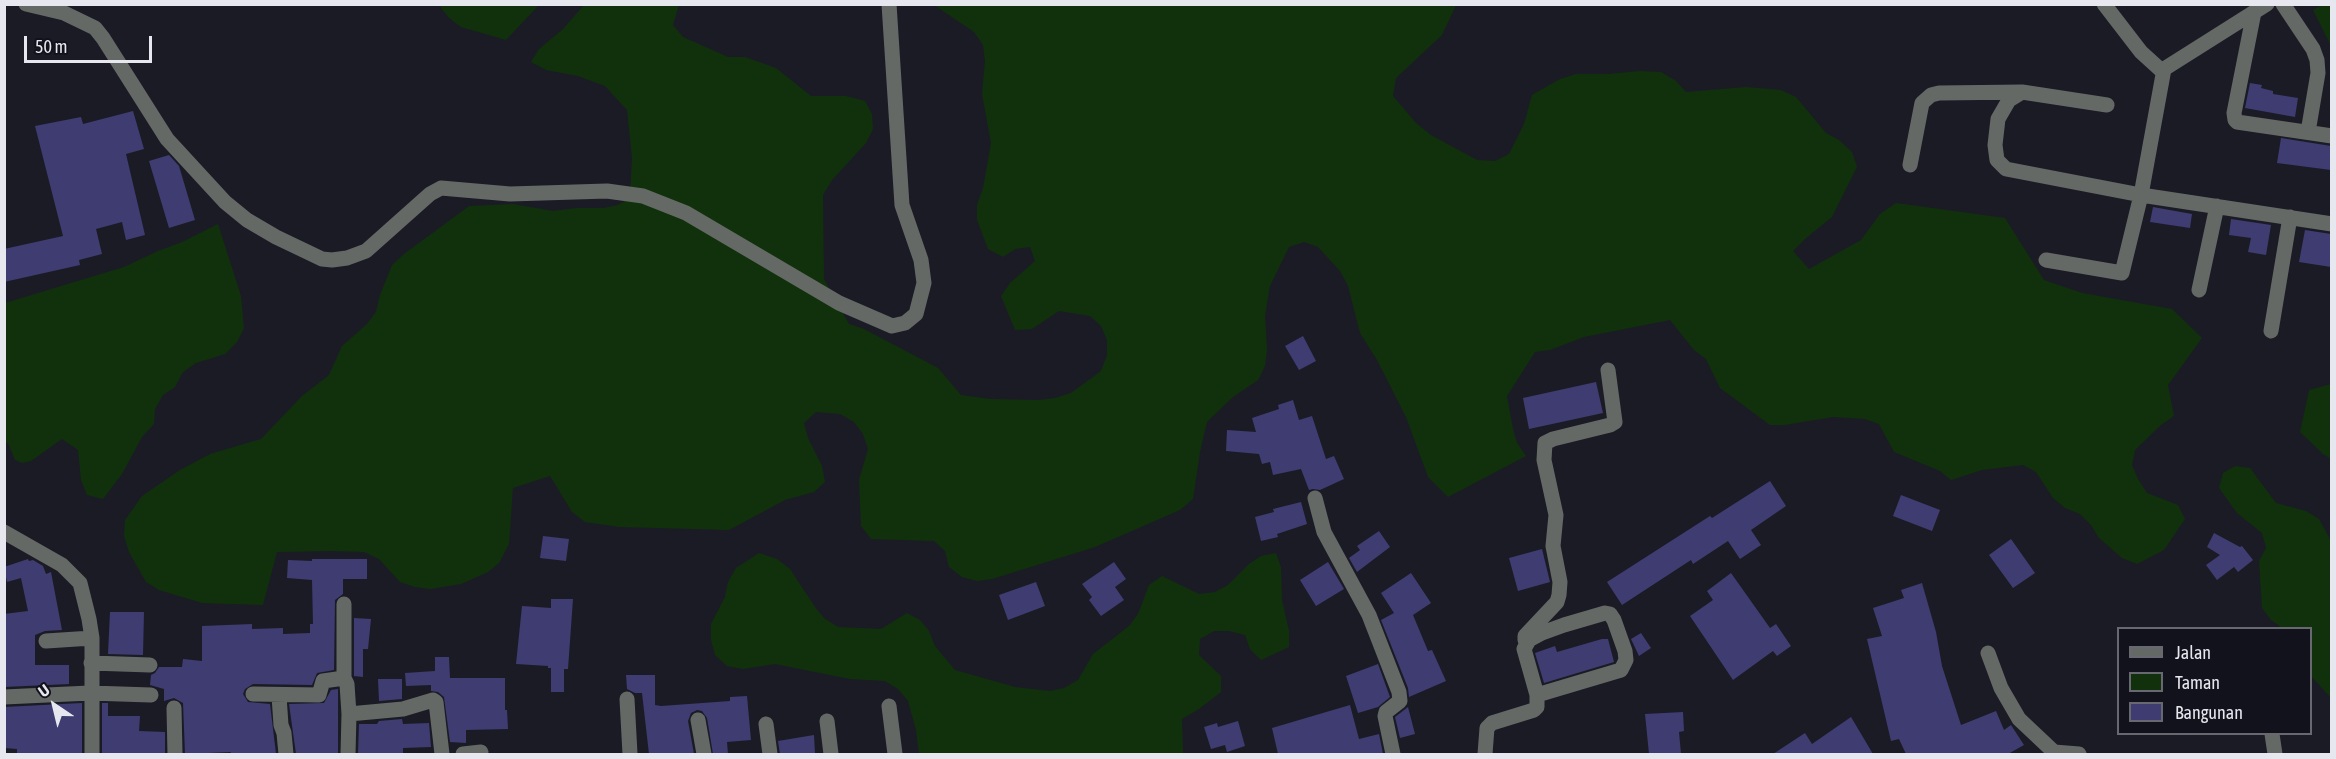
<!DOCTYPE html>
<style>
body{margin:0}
#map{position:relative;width:2336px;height:759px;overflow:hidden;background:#1b1b26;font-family:"Asap Condensed",sans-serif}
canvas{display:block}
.frame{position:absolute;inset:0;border:6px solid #e7e8ef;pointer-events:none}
.legend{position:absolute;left:2117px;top:627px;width:195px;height:108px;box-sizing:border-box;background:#12121c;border:2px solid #676870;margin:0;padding:8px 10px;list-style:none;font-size:18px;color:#e7e8ef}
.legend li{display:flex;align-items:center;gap:12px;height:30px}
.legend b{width:30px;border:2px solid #676870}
.north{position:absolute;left:24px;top:675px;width:60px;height:60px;-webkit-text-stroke:4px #12121c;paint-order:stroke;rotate:325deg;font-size:16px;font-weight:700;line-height:24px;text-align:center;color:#e7e8ef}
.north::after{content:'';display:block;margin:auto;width:21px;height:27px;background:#e7e8ef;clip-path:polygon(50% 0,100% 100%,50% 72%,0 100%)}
.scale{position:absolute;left:24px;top:36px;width:128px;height:27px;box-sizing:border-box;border:3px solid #e7e8ef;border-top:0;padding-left:8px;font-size:18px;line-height:21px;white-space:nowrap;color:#e7e8ef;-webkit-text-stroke:4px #12121c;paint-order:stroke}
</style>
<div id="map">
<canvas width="2336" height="759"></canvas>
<div class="frame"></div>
<ul class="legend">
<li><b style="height:8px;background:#656965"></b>Jalan</li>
<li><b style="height:16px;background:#11310c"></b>Taman</li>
<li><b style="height:16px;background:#3f3c71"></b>Bangunan</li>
</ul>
<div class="north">U</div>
<div class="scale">50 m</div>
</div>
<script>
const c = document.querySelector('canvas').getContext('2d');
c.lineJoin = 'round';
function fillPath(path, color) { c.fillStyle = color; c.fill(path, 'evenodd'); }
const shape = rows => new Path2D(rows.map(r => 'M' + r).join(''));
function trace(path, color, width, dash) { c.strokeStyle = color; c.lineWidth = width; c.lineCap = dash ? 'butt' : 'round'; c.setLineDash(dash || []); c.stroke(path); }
fillPath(shape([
 [439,5,539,5,506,40,461,27,449,18],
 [584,5,679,5,673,25,683,37,728,57,745,57,776,68,811,96,846,96,865,101,872,114,873,129,866,143,832,180,823,195,824,279,849,324,864,329,938,368,961,395,991,399,1039,400,1055,398,1071,393,1101,371,1107,355,1107,340,1101,326,1090,316,1059,311,1032,329,1015,330,1001,296,1010,283,1035,261,1030,247,1015,249,1003,257,988,249,977,220,977,205,983,188,991,143,982,94,985,61,983,45,974,32,934,5,1456,5,1442,35,1396,78,1393,96,1416,123,1431,135,1477,160,1495,161,1509,154,1524,124,1532,95,1560,79,1576,74,1608,74,1640,71,1661,72,1676,81,1686,92,1746,87,1781,90,1796,97,1826,133,1839,140,1852,152,1857,167,1832,217,1805,239,1793,251,1809,269,1861,240,1880,214,1896,203,2005,218,2044,280,2082,293,2172,309,2202,338,2168,385,2174,416,2161,425,2135,450,2132,465,2138,479,2147,493,2178,505,2185,519,2164,550,2137,564,2122,558,2099,538,2091,525,2080,514,2065,508,2053,498,2036,472,2023,465,1982,470,1951,480,1940,471,1894,452,1879,424,1865,419,1833,417,1784,425,1770,425,1720,388,1706,359,1694,350,1670,320,1584,337,1550,350,1535,352,1507,396,1513,429,1517,443,1526,456,1448,497,1428,477,1406,417,1377,360,1360,333,1348,286,1340,271,1318,247,1304,242,1289,247,1270,286,1265,316,1267,350,1265,366,1258,380,1233,397,1207,422,1200,452,1193,499,1180,510,1095,547,992,579,977,581,962,577,949,567,945,551,934,541,871,539,861,526,859,480,868,449,863,434,854,422,840,414,816,412,804,423,808,438,822,466,825,482,814,492,785,500,729,530,619,527,585,522,572,512,550,476,513,488,509,544,499,563,488,572,461,584,430,589,415,587,400,582,379,559,364,552,332,551,277,552,263,605,202,603,159,590,146,582,129,552,124,536,125,520,142,496,180,470,210,454,261,439,302,396,329,375,342,346,367,324,376,312,380,295,392,265,404,254,469,206,513,204,553,211,576,208,603,208,618,205,625,201,630,195,632,158,627,110,605,86,578,76,546,70,531,62,539,49,563,29],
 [2322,5,2331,5,2331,46,2313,10],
 [218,224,241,296,244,328,237,342,225,354,196,363,183,372,175,387,163,395,155,409,154,424,142,437,122,474,103,499,87,495,81,480,78,450,62,439,31,461,22,463,15,460,8,443,5,442,5,303,124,267,158,251,182,242],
 [2331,384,2332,384,2331,459,2323,454,2300,432,2309,390],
 [2235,466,2250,468,2276,503,2306,511,2319,519,2331,541,2331,698,2311,676,2310,628,2282,628,2271,620,2262,608,2259,561,2266,548,2262,533,2237,513,2219,488,2223,473],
 [759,553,777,559,790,569,815,607,824,618,838,627,881,629,907,613,920,620,929,631,935,646,955,670,1015,687,1050,691,1064,688,1078,680,1093,654,1129,626,1138,614,1149,585,1162,576,1199,594,1215,592,1228,585,1249,564,1261,556,1276,553,1281,567,1282,600,1289,631,1289,647,1261,660,1250,649,1245,635,1229,631,1214,631,1200,639,1199,655,1221,676,1221,692,1199,709,1182,719,1183,754,919,754,916,730,908,701,898,689,885,681,850,679,775,664,743,669,727,666,715,655,711,640,711,624,725,597,728,582,736,568]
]), '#11310c');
fillPath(shape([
 [2250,83,2262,85,2261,88,2273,91,2273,94,2298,98,2295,117,2245,108],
 [133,111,144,149,126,154,145,235,126,240,122,222,96,229,102,254,79,260,80,265,4,282,4,249,63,236,35,126,81,117,83,124],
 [2281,138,2331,146,2331,170,2277,163],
 [169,155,179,166,195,220,169,228,149,161],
 [2153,207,2192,214,2190,228,2150,222],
 [2231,219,2271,225,2266,255,2248,252,2251,238,2229,235],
 [2305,230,2331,234,2331,267,2299,262],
 [1303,336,1316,361,1299,370,1285,346],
 [1596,382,1603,413,1529,429,1523,398],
 [1293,400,1299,420,1312,416,1326,459,1334,456,1344,479,1320,490,1313,489,1309,490,1301,469,1273,475,1270,462,1262,464,1259,454,1226,451,1227,430,1256,432,1252,418,1279,409,1278,405],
 [1770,481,1786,506,1751,530,1761,545,1740,559,1728,541,1693,564,1691,560,1622,605,1607,582,1710,516,1712,518],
 [1901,495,1940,510,1932,531,1893,516],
 [1301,502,1307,524,1277,534,1278,537,1261,541,1255,517,1274,512,1273,509],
 [1379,531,1390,547,1357,572,1349,558,1360,550,1357,546],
 [2214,533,2240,547,2242,546,2253,560,2238,572,2234,567,2217,580,2206,565,2220,555,2207,547],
 [543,536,569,539,566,561,540,558],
 [2011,539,2035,573,2013,588,1989,555],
 [1542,549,1550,582,1518,591,1509,558],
 [28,559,29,561,33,560,43,566,46,574,51,572,62,630,45,631,35,635,35,665,69,665,69,684,4,687,4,614,28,611,21,578,7,582,4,567],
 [312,559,367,559,367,579,343,579,343,594,335,600,334,670,317,673,312,685,253,684,245,689,243,694,248,702,270,704,276,754,230,754,231,752,185,754,183,703,174,698,164,701,164,689,150,685,151,675,155,673,159,667,182,667,183,659,202,661,202,626,252,624,252,629,283,628,283,634,310,633,310,624,313,624,312,580,287,578,288,560,312,561],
 [1114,562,1126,579,1115,587,1124,600,1101,616,1089,600,1092,597,1082,584],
 [1328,562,1344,589,1316,606,1300,580],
 [1411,573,1431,603,1413,615,1428,651,1432,650,1446,681,1409,697,1408,688,1381,620,1394,613,1381,593],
 [1731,573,1770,628,1776,624,1791,646,1777,656,1773,651,1733,680,1690,616,1713,600,1707,591],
 [1036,582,1045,606,1008,620,999,595],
 [1922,583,1936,632,1942,666,1961,725,1996,711,2004,730,2011,725,2024,745,2008,754,1906,754,1899,739,1891,741,1867,639,1882,636,1873,608,1904,598,1901,590],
 [551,599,573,599,568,669,564,669,564,692,551,692,551,668,548,668,548,666,516,664,522,606,551,608],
 [110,612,144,612,143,655,108,654],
 [354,618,371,619,368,649,363,649,363,677,354,676],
 [1641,633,1651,648,1639,656,1631,639],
 [1602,639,1608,639,1614,662,1544,683,1535,653,1555,646,1557,652],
 [435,657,449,657,450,678,505,678,505,710,507,710,508,729,466,730,466,743,450,742,444,697,438,692,431,691,431,685,406,686,405,673,435,671],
 [1378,664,1390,697,1378,707,1358,713,1346,676],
 [626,675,655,675,655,705,661,706,730,701,730,697,747,696,751,740,727,742,728,754,713,754,707,718,702,711,697,710,691,713,688,721,694,754,649,754,642,693,635,693,627,689],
 [378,679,402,679,402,699,379,701],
 [338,689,338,754,296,754,289,704,324,703,331,690],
 [82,703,82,754,17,754,17,749,4,748,4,707],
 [102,703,108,703,108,716,140,716,139,731,165,732,165,754,102,754],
 [1350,705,1359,739,1379,734,1383,754,1278,754,1272,728],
 [1408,707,1415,734,1400,738,1395,717],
 [1683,712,1684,731,1679,732,1681,754,1649,754,1645,714],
 [1851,717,1873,754,1773,754,1805,733,1812,744],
 [402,719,403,724,429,723,431,747,403,748,403,753,358,754,359,724,377,724,379,721],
 [1238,721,1245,746,1227,752,1225,745,1211,749,1204,727,1217,723,1218,727],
 [814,735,815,754,780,754,778,741]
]), '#3f3c71');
trace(shape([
 [26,4,64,13,95,28,103,38,167,139,225,202,247,220,276,237,322,259,332,260,347,258,366,251,430,194,441,188,510,194,607,191,643,196,686,213,839,303,892,326,905,323,916,314,924,283,921,260,902,205,889,4],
 [2104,4,2141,52,2163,72],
 [2283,4,2313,49,2317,60,2318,73,2308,132],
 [2254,12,2234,113,2235,120,2237,122,2332,136],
 [2107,105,2022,92,2009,100,1998,119,1995,145,1997,160,2006,169,2141,195,2332,224],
 [1910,165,1922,103,1931,95,1939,93,2022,92],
 [2046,260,2122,273,2141,195,2164,69,2267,4],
 [2199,290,2217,206],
 [2271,331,2290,217],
 [1315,498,1324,532,1369,615,1399,692,1400,701,1386,712,1385,716,1393,754],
 [4,532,62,565,80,583,89,619,92,638,92,754],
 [344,604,344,678,347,684,349,714,348,754],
 [1525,640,1525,636,1557,602,1559,595,1560,582,1553,546,1556,515,1544,460,1545,443,1553,439,1610,425,1615,422,1608,370],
 [46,641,92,638],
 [1988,653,2001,688,2019,719,2054,752,2079,754],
 [91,663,150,665],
 [253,694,319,695,323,681,344,678],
 [279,696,281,725,284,733,286,754],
 [4,697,90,693,151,695],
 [627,699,630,754],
 [889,706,895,754],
 [174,708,175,754],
 [349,714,403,709,433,700,436,702,442,754],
 [698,720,704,754],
 [827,721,831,754],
 [766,724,770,754],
 [2272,734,2275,754],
 [463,754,481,752],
 [1485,754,1487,728,1492,723,1534,710,1537,707,1537,695,1524,649,1529,640,1542,633,1564,625,1605,613,1610,614,1614,620,1625,651,1626,660,1621,670,1537,695]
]), '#656965', 15);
</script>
